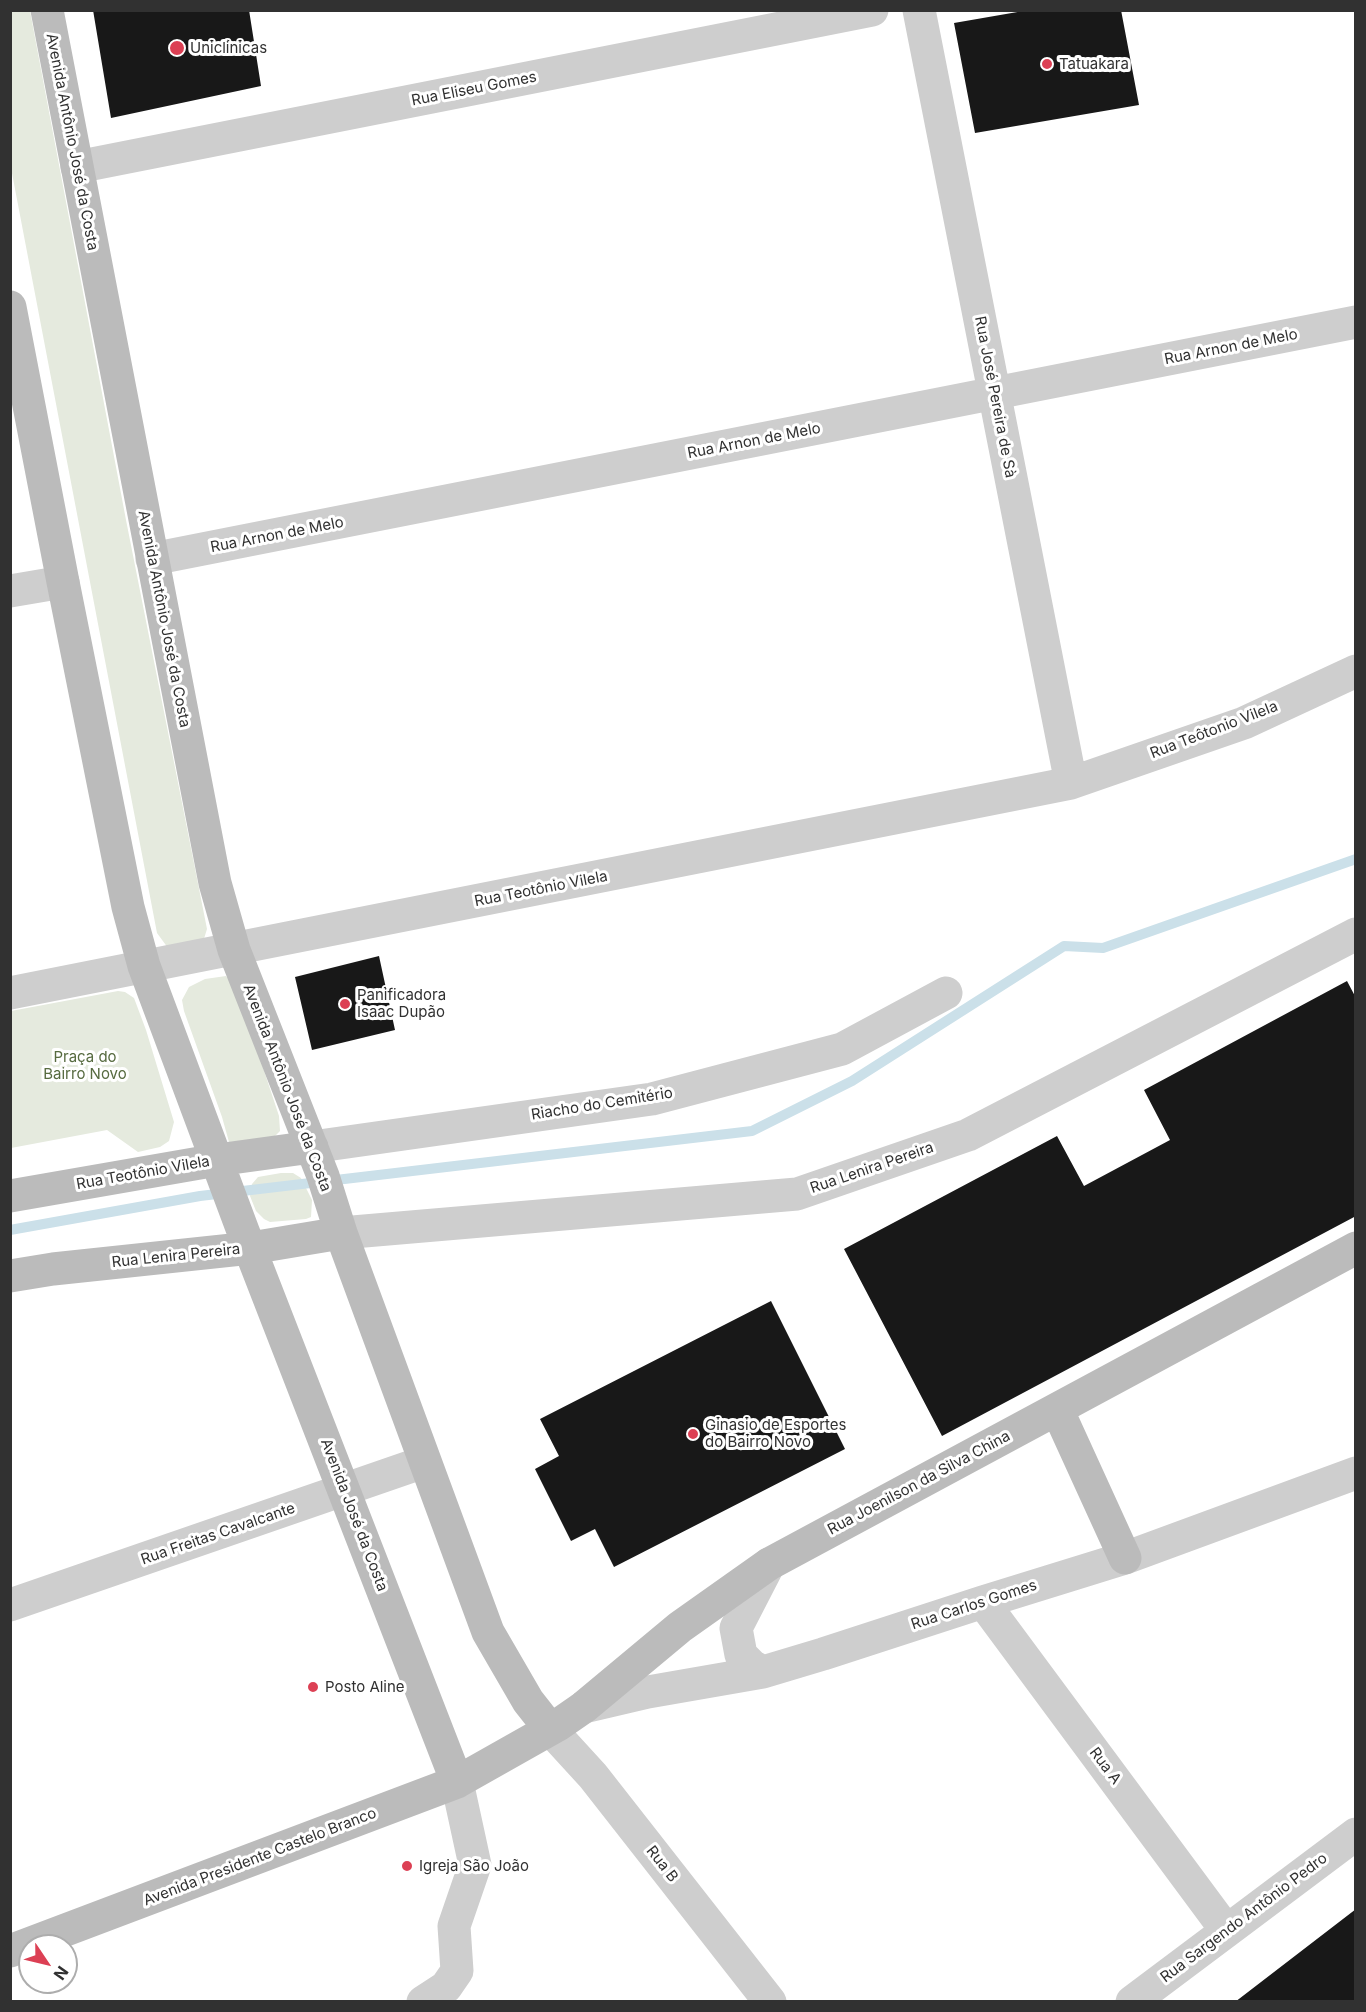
<!DOCTYPE html>
<meta charset="utf-8">
<style>
body{margin:0}
#map{position:relative;width:1366px;height:2012px;overflow:hidden;background:#fff;font-family:Inter,sans-serif}
canvas{display:block}
.frame{position:absolute;inset:0;border:12px solid #313131;pointer-events:none}
.north{position:absolute;left:18px;top:1934px;width:60px;height:60px;box-sizing:border-box;background:#fff;border:2px solid #adadad;border-radius:50%;rotate:125deg;font-size:16px;font-weight:700;line-height:24px;text-align:center;color:#313131}
.north::after{content:'';display:block;margin:auto;width:21px;height:27px;background:#dc4054;clip-path:polygon(50% 0,100% 100%,50% 72%,0 100%)}
</style>
<div id="map">
<canvas width="1366" height="2012"></canvas>
<div class="frame"></div>
<div class="north">N</div>
</div>
<script>
const c = document.querySelector('canvas').getContext('2d');
c.lineJoin = 'round';
function fillPath(path, color) { c.fillStyle = color; c.fill(path, 'evenodd'); }
const shape = rows => new Path2D(rows.map(r => 'M' + r).join(''));
function trace(path, color, width, dash) { c.strokeStyle = color; c.lineWidth = width; c.lineCap = dash ? 'butt' : 'round'; c.setLineDash(dash || []); c.stroke(path); }
function label(font, color, halo, rows, align = 'center') {
  c.font = font + ' Inter,sans-serif'; c.lineWidth = 6; c.setLineDash([]); c.textBaseline = 'middle'; c.strokeStyle = halo; c.fillStyle = color; for (const [text, x, y, turn = 0] of rows) {
    c.save(); c.translate(x, y); c.rotate((+turn || 0) * Math.PI / 180); c.textAlign = isNaN(turn) ? turn : align; if (halo) c.strokeText(text, 0, 0); c.fillText(text, 0, 0); c.restore();
  }
}
fillPath(shape([
 [10,11,30,11,126,520,207,929,203,942,168,948,157,933,11,168],
 [226,976,237,989,279,1116,280,1131,271,1140,229,1142,222,1117,184,1011,182,1000,189,987,205,979],
 [118,991,125,992,134,998,146,1030,174,1122,169,1141,160,1147,138,1152,107,1130,11,1148,11,1011],
 [281,1173,293,1173,301,1178,312,1200,311,1217,306,1219,270,1222,264,1219,256,1211,250,1196,252,1184,258,1177]
]), '#e5eade');
trace(shape([
 [10,1230,200,1196,752,1131,852,1081,1064,946,1103,948,1356,859]
]), '#cbe0e9', 10);
fillPath(shape([
 [93,10,249,10,261,86,111,118],
 [1029,10,1121,10,1139,105,975,133,954,23],
 [379,956,395,1030,312,1050,295,977],
 [1347,981,1356,998,1356,1216,942,1436,844,1249,1057,1136,1084,1186,1170,1140,1144,1090],
 [771,1301,845,1449,614,1567,595,1529,571,1541,535,1469,559,1456,540,1419],
 [1356,1909,1356,2002,1235,2002]
]), '#181818');
trace(shape([
 [919,10,1071,783],
 [77,167,872,10],
 [152,559,1356,322],
 [10,591,63,582],
 [10,993,1071,783,1244,723,1356,671],
 [312,1147,652,1099,842,1049,946,993],
 [341,1233,797,1194,968,1135,1356,934],
 [983,1602,1226,1930],
 [10,1605,424,1462],
 [763,1672,752,1666,741,1655,736,1628,769,1564],
 [584,1707,648,1692,763,1672,823,1654,983,1602,1125,1558,1356,1473],
 [550,1729,593,1776,770,2002],
 [423,2002,446,1987,457,1971,454,1926,475,1865,457,1782],
 [1132,2002,1356,1834]
]), '#cecece', 33);
trace(shape([
 [47,10,215,883,234,950,323,1176,341,1233,488,1632,528,1701,550,1729],
 [10,307,63,582,128,907,144,966,243,1231,457,1782],
 [10,1196,217,1160,312,1147],
 [10,1276,53,1269,251,1248,341,1233],
 [1057,1409,1125,1558],
 [10,1951,457,1782,558,1725,584,1707,680,1627,769,1564,1356,1248]
]), '#bbb', 33);
for (const [x, y, r, color] of [
 [177,48,8,"#dc4054"],
 [1047,64,6,"#dc4054"],
 [345,1004,6,"#dc4054"],
 [693,1434,6,"#dc4054"],
 [313,1687,6,"#dc4054"],
 [407,1866,6,"#dc4054"]
]) { const dot = new Path2D(); dot.arc(x, y, r, 0, 2 * Math.PI); c.fillStyle = color; c.fill(dot); trace(dot, '#fff', 2); }
label('15px', '#313131', '#fff', [
 ["Uniclinicas",190,48],
 ["Tatuakara",1059,64],
 ["Panificadora",357,995],
 ["Isaac Dupão",357,1012],
 ["Ginasio de Esportes",705,1425],
 ["do Bairro Novo",705,1442],
 ["Posto Aline",325,1687],
 ["Igreja São João",419,1866]
], 'left');
label('15px', '#313131', '#fff', [
 ["Rua Eliseu Gomes",474,89,-11],
 ["Avenida Antônio José da Costa",72,142,79],
 ["Rua Arnon de Melo",1231,347,-11],
 ["Rua José Pereira de Sà",995,397,79],
 ["Rua Arnon de Melo",754,441,-11],
 ["Rua Arnon de Melo",277,535,-11],
 ["Avenida Antônio José da Costa",164,619,79],
 ["Rua Teôtonio Vilela",1214,730,-21],
 ["Rua Teotônio Vilela",541,889,-11],
 ["Avenida Antônio José da Costa",287,1088,69],
 ["Riacho do Cemitério",602,1104,-9],
 ["Rua Lenira Pereira",872,1168,-19],
 ["Rua Teotônio Vilela",143,1173,-10],
 ["Rua Lenira Pereira",176,1256,-6],
 ["Rua Joenilson da Silva China",919,1483,-28],
 ["Avenida José da Costa",354,1515,69],
 ["Rua Freitas Cavalcante",218,1534,-19],
 ["Rua Carlos Gomes",974,1605,-18],
 ["Rua A",1105,1766,53],
 ["Avenida Presidente Castelo Branco",260,1857,-21],
 ["Rua B",662,1864,52],
 ["Rua Sargendo Antônio Pedro",1244,1918,-37]
]);
label('15px', '#576b40', '#fff', [
 ["Praça do",85,1057],
 ["Bairro Novo",85,1074]
]);
</script>
